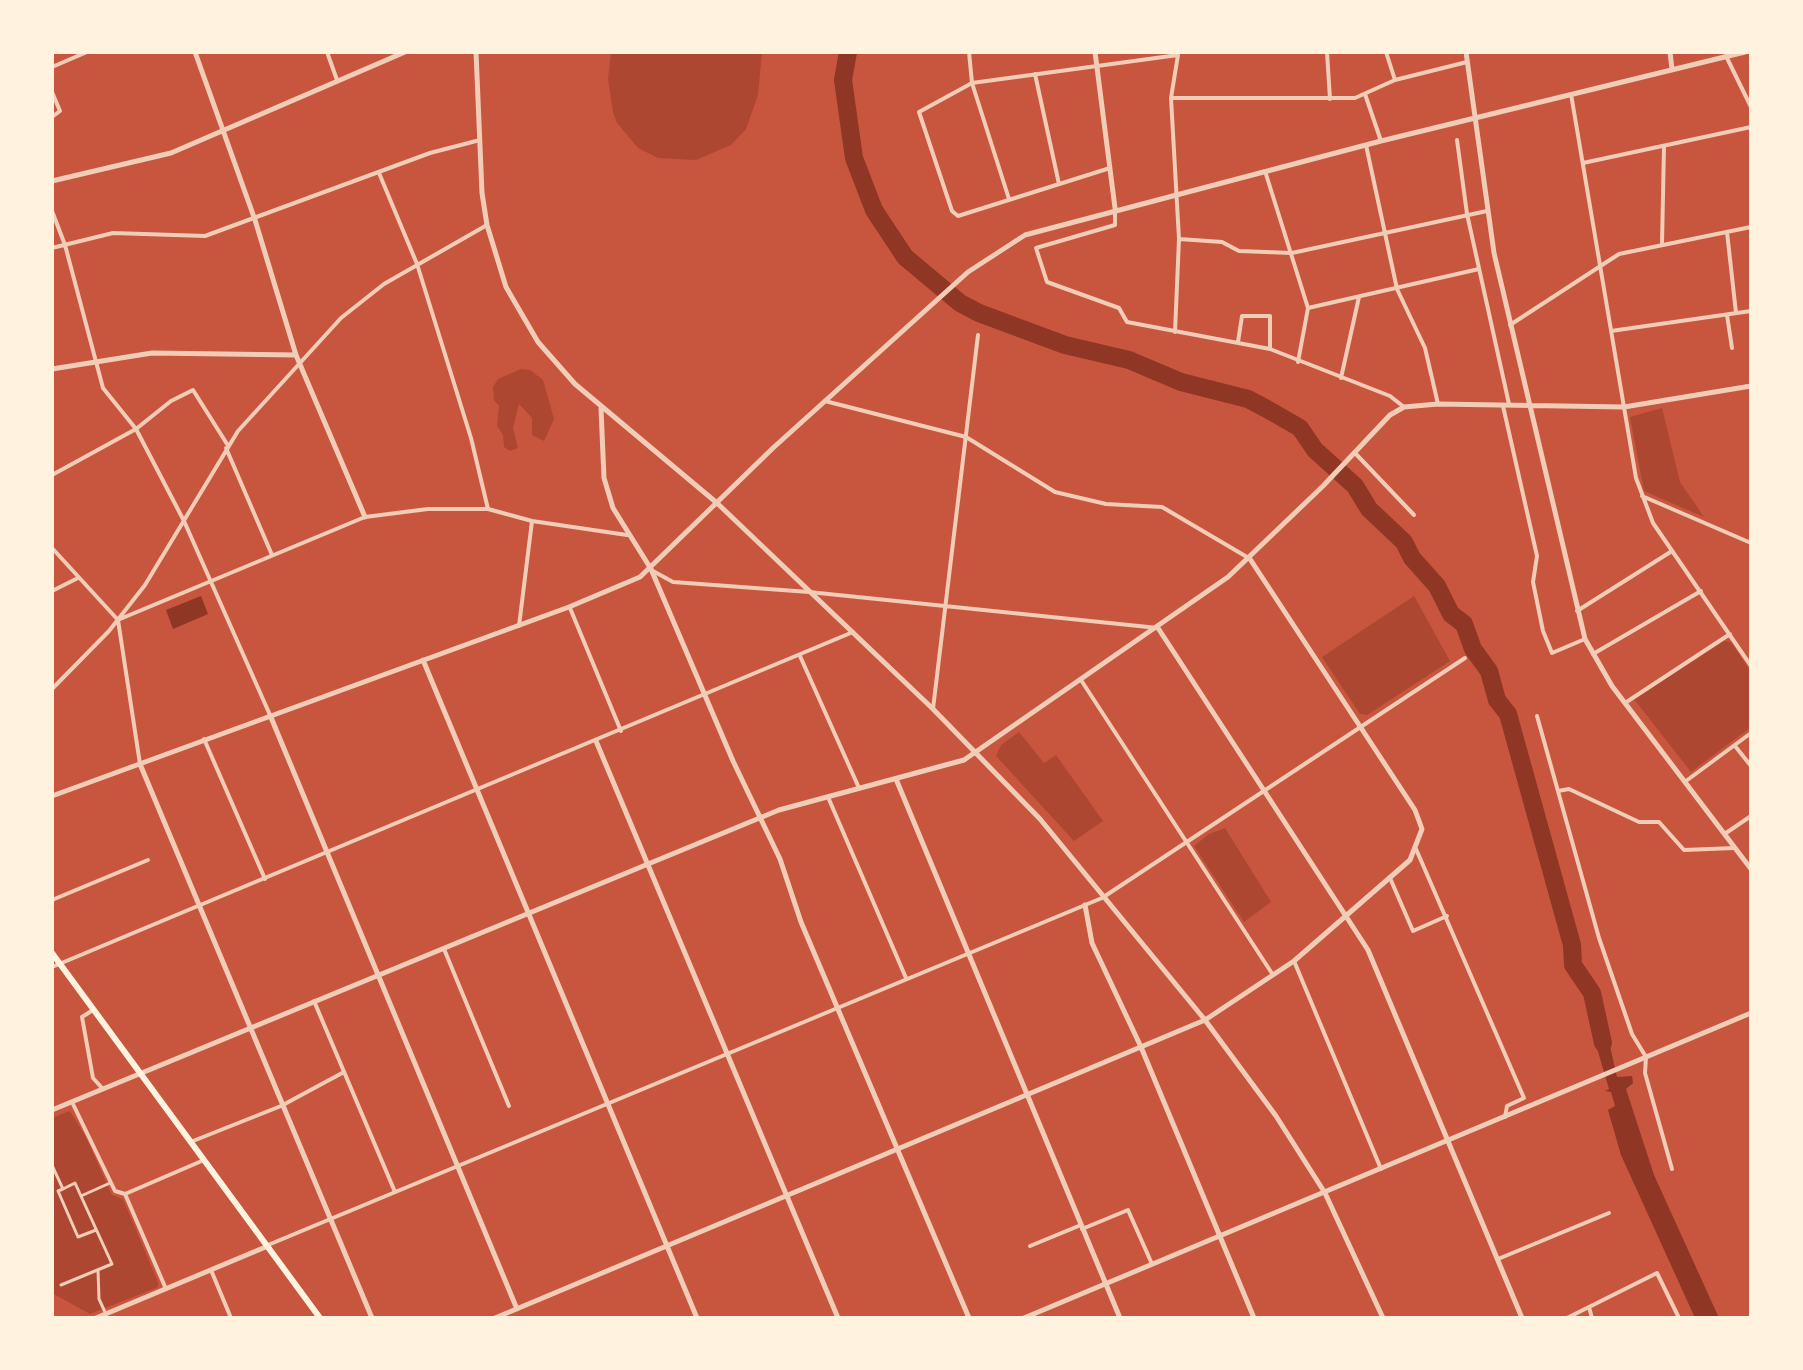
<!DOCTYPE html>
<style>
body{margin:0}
#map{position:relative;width:1803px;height:1370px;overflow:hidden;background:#c8553d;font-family:Karla,sans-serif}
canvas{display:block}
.frame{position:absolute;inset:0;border:54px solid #fff3e0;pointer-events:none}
</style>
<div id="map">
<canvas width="1803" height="1370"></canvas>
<div class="frame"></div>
</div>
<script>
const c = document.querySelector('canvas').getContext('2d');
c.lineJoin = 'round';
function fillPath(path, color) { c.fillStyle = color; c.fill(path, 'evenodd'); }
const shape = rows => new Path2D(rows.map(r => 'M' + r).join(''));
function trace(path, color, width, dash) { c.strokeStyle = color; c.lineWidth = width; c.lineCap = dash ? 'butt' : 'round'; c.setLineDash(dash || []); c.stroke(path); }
fillPath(shape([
 [611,52,762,52,758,95,746,129,731,145,696,160,658,158,638,148,617,123,613,112,608,79],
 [521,369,530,370,543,380,554,419,544,441,532,435,532,418,519,404,513,428,518,448,510,451,504,447,503,435,497,426,499,406,494,400,493,387,498,379],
 [1662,408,1680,482,1704,517,1644,491,1630,417],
 [1414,596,1450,661,1367,715,1360,714,1322,657],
 [1724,641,1731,642,1751,672,1751,727,1691,772,1634,699],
 [1019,732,1044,763,1056,755,1103,821,1074,841,996,756,1001,745],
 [1225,828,1271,902,1244,922,1194,846,1209,834],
 [70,1111,86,1137,112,1195,123,1199,158,1282,158,1287,90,1314,52,1293,52,1118]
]), '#ae4732');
fillPath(shape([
 [201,596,208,614,173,629,166,610],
 [1604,1020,1617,1077,1632,1076,1633,1083,1626,1089,1654,1175,1719,1318,1695,1318,1621,1155,1608,1110,1615,1106,1611,1092,1605,1091,1609,1089,1590,1024]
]), '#8f3625');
trace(shape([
 [848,52,843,80,854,158,874,210,905,257,960,303,979,313,1065,345,1129,360,1181,382,1248,399,1267,409,1300,428,1315,450,1355,486,1369,509,1404,542,1412,558,1437,586,1451,614,1464,624,1473,649,1489,671,1497,700,1508,714,1572,945,1573,965,1592,993,1603,1043]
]), '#8f3625', 18);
trace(shape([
 [52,1165,63,1189,58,1191,78,1237,96,1230],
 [81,1196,110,1183],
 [98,1270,99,1299,105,1312],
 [61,1285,112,1264,75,1183,63,1189]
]), '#f1ccb7', 3);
trace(shape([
 [327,52,337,80],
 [969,52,972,83,1009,199],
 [1327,52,1330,99],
 [1386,52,1395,80],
 [1726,56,1751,107],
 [52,67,87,52],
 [1035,74,1059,184],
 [52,92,60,111,52,117],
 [1365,94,1381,141],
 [1571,94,1636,478,1653,523,1751,666],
 [1171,98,1355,98,1395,80,1467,62],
 [1457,140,1467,214,1509,404],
 [1366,145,1397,289,1425,348,1438,404],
 [1583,163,1751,127],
 [1110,168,958,216,952,211,919,112,972,83,1178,55],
 [1265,171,1308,308,1298,362],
 [379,173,417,264,471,438,488,509],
 [1115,210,1115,225,1036,248,1047,282,1119,308,1127,322,1270,349,1390,396,1404,407],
 [52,211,65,245,103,388,136,429,184,521,270,715],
 [1727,232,1736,313],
 [1179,239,1222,242,1239,251,1292,253,1487,211],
 [1662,244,1664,147],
 [52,248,113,233,205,236,430,153,480,140],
 [1308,308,1479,269],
 [1727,315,1732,348],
 [1510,325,1619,254,1751,227],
 [1611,331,1751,311],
 [1175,332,1179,239,1171,98,1178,55],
 [1238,342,1242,316,1270,316,1270,349],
 [1341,378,1359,297],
 [825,401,966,437,1055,492,1106,504,1162,507,1247,557],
 [1503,406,1537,556,1533,582,1543,631,1552,653,1585,639],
 [226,448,272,555],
 [1355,453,1414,515],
 [52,475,136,429,171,401,193,390,227,444],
 [1642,496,1751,543],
 [52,548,118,620,140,764],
 [653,571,673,582,809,592,1158,628],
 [52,591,78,578],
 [570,608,621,731],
 [1577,611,1672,551],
 [120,619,365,517,428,509,488,509,532,521,627,535],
 [519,626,532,521],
 [1593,654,1701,591],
 [800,656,859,788],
 [1081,680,1273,975],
 [52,689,109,631,145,585,238,431,341,318,384,284,487,225],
 [1625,703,1730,634],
 [933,709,978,335],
 [1537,716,1599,938,1632,1034,1646,1057,1645,1073,1672,1169],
 [204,739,265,879],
 [1735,746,1751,766],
 [1686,781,1751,733],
 [1558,791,1569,789,1639,822,1659,822,1684,850,1734,848],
 [828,797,906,978],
 [1726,833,1751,816],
 [1416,849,1524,1098,1507,1106,1505,1117],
 [1390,878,1413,931,1447,916],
 [52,900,148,860],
 [444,949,509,1106],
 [1294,961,1381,1169],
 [52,967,853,632],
 [314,1001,395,1192],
 [93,1010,82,1017,93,1078,103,1089],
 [72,1102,115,1191,125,1194,166,1289],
 [193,1141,281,1106,344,1072],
 [125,1194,204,1160],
 [1082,1229,1128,1210,1152,1264],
 [268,1245,1102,898,1465,658],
 [1030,1246,1081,1225],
 [1498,1259,1609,1213],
 [211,1270,231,1318],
 [1589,1307,1592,1318],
 [1567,1318,1657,1273,1679,1318]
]), '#f1ccb7', 4);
trace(shape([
 [195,52,255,220,296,355,365,517],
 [476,52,482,193,487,225,506,287,538,342,575,384,717,503,933,709,1040,819,1205,1020,1276,1116,1325,1193,1383,1318],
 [1095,52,1115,208],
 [1466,52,1494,253,1585,639,1612,686,1751,869],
 [1670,52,1672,69],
 [52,181,171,153,405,52],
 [52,369,152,353,296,355],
 [601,409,604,478,613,508,651,569,733,761,780,859,801,922,969,1318],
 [1158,628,1368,950,1522,1318],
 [423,660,697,1318],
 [270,715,517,1309],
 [596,741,838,1318],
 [140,764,372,1318],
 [896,779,1120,1318],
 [52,796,569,607,640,577,773,448,968,272,1025,235,1381,141,1745,52],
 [1085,905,1092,943,1141,1047,1254,1318],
 [52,1110,779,810,964,760,1228,577,1323,486,1390,415,1404,407,1438,404,1624,407,1751,386],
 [96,1318,268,1246],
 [495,1318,1205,1020,1294,961,1410,860,1422,829,1415,810,1250,559],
 [1024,1318,1751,1013]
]), '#f1ccb7', 5);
trace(shape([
 [52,953,320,1318]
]), '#fff3e0', 6);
</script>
